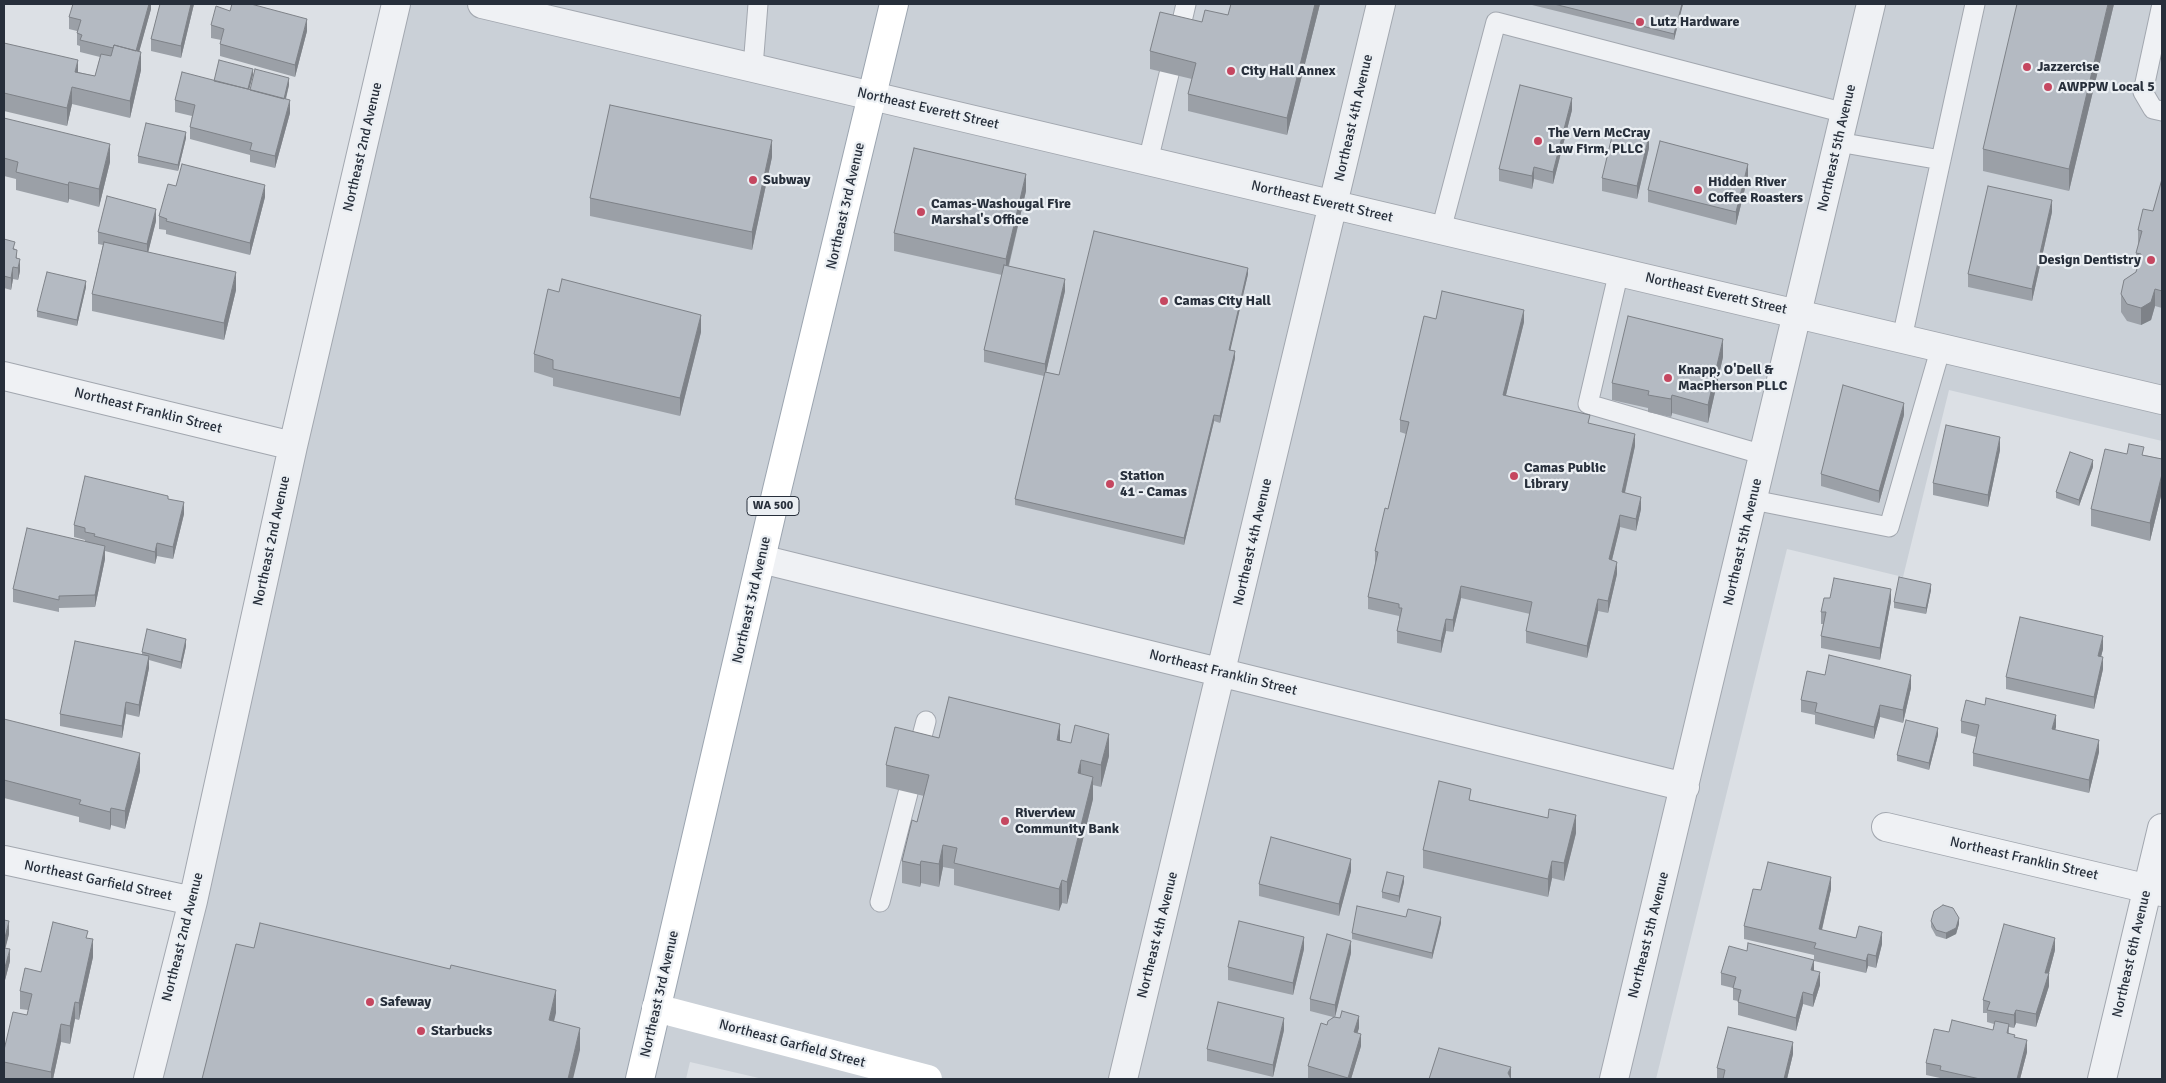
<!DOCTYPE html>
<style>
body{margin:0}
#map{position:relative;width:2166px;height:1083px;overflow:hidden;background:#dce0e5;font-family:Signika,sans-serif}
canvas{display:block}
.frame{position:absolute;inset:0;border:5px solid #272f3b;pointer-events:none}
</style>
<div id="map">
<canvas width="2166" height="1083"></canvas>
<div class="frame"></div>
</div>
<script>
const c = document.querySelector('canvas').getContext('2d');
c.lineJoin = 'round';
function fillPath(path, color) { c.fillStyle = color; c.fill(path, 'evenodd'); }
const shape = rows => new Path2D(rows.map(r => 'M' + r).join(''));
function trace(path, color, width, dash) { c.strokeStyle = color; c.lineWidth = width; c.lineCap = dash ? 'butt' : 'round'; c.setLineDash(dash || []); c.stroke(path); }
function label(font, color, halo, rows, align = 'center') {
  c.font = font + ' Signika,sans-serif'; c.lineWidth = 4.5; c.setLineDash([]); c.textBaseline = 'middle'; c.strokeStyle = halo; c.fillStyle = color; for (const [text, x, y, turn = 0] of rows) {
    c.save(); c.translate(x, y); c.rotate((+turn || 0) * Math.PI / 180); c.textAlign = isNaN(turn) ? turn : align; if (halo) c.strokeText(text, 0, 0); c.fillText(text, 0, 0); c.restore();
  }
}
fillPath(shape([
 [404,4,2162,4,2162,441,1949,390,1903,577,1787,549,1656,1079,763,1079,690,1062,686,1079,146,1079]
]), '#cad0d7');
const service = shape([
 [2162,4,2143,92,2153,109,2162,111],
 [1179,34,1186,4],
 [753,67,758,4],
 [1838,142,1941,160],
 [1148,161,1169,74],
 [1441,230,1496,22,1845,113],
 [1619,271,1588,404,1764,455],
 [1902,338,1975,4],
 [1753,500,1889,527,1941,347],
 [917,755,926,721],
 [880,902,908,793]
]);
const minor = shape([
 [482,4,2162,400],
 [4,376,293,446],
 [761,559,1685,787],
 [1886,827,2162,892],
 [4,860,193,901],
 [148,1079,193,901,293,446,396,4],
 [1123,1079,1381,4],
 [1614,1079,1871,4]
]);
const tertiary = shape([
 [2102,1079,2162,828]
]);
const primary = shape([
 [640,1079,777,490,894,4]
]);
trace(service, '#a2a7af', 21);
trace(minor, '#a2a7af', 30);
trace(tertiary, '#a2a7af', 30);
trace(primary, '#9ca5b0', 30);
trace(service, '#eff1f4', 19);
trace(minor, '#eff1f4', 28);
trace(tertiary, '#eff1f4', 28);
trace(shape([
 [656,1008,928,1079]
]), '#fff', 28);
trace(primary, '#fff', 28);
fillPath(shape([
 [151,4,151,9,139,51,141,70,130,118,72,104,67,126,4,111,4,43,78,72,95,76,100,57,80,52,80,46,77,45,77,31,69,29,69,17],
 [160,4,194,4,181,58,151,51,151,39],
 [1231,4,1320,4,1287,135,1188,111,1188,94,1192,79,1150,69,1150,51,1202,22,1228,15],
 [1528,4,1683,4,1674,40],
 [2114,4,2069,191,1983,171,1983,149],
 [211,25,307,31,295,77,220,56,220,44,221,40,211,38],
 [253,75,249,90,289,85,286,99,290,113,275,168,250,162,250,155,190,139,190,127,192,116,175,112,175,100,214,81],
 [1572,110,1553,184,1534,179,1532,189,1499,181,1499,169],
 [4,118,110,162,99,207,69,199,68,203,16,190,16,179,4,176],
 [186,138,178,171,138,163,138,156],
 [1649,148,1637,199,1602,191,1602,178],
 [772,157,752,250,590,216,590,198],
 [1748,176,1736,225,1648,202,1648,190],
 [2162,180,2162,308,2155,306,2151,320,2141,325,2127,321,2121,312,2121,294,2136,272,2136,253,2138,247,2138,230,2153,211],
 [176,186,265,197,250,255,166,234,166,230,159,229,159,216],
 [1026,191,1009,266,1065,291,1046,372,1059,375,1248,274,1230,350,1235,358,1220,423,1214,421,1184,545,1015,505,1015,499,1044,376,984,362,984,350,1002,275,894,251,894,233],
 [2052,212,2032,301,1968,287,1968,274],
 [156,221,148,252,236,290,224,340,92,311,92,294,103,245,98,244,98,232],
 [4,239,15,249,20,271,18,280,13,279,11,290,4,288],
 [86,287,77,326,37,317,37,311],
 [1436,319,1524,322,1506,395,1590,424,1635,446,1625,493,1641,509,1636,531,1620,527,1612,560,1617,574,1608,613,1598,611,1587,658,1526,643,1526,631,1530,614,1461,598,1453,632,1446,631,1441,653,1397,643,1397,631,1399,620,1399,616,1368,609,1368,597,1375,564,1375,551,1388,509,1406,434,1400,432,1400,420],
 [701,332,680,416,553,386,553,378,534,372,534,354],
 [1723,357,1708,423,1672,413,1671,417,1648,412,1648,408,1612,400,1612,383],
 [1904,415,1879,503,1821,486,1821,474],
 [2000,450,1988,507,1933,495,1933,483],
 [2127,454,2144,455,2162,459,2162,492,2150,541,2091,526,2091,509],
 [2093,467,2079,506,2056,498,2056,492],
 [168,499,184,514,173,559,157,556,155,564,105,551,105,559,95,607,59,608,59,612,13,602,13,589,85,542,85,540,74,537,74,525],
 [1931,590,1926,614,1894,608,1894,602],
 [1891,601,1880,660,1821,648,1821,636,1823,624,1821,624,1821,612],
 [186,646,181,669,149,660,149,668,139,717,126,714,122,738,60,726,60,714,142,655,142,652],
 [2103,649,2101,657,2103,669,2094,709,2006,689,2006,677],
 [1825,675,1911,688,1903,723,1880,717,1874,739,1815,724,1815,715,1801,712,1801,700],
 [4,719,140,771,125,829,111,825,110,830,79,822,79,817,4,798],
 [1961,721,2056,727,2055,730,2099,752,2089,793,1973,766,1973,753,1976,737,1961,733],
 [1938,735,1929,770,1897,761,1897,755],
 [939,738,1060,740,1109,756,1101,787,1093,785,1093,799,1067,904,1062,903,1059,911,954,885,954,869,943,867,939,887,921,883,920,887,902,883,902,861,917,822,924,796,886,787,886,765],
 [1471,800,1548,818,1576,833,1564,881,1552,878,1548,897,1423,868,1423,850],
 [1351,871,1339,916,1259,896,1259,884],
 [1404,882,1399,903,1382,898,1382,892],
 [1831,889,1822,930,1882,944,1876,968,1868,966,1866,973,1814,961,1814,955,1744,939,1744,926],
 [1406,917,1441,923,1432,959,1352,939,1352,933],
 [4,920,9,934,5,948,10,961,4,984],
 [1931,921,1959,924,1956,934,1946,939,1936,936,1931,927],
 [88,938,93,957,79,1020,75,1019,70,1044,61,1042,53,1079,4,1079,4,1050,27,1015,28,1010,20,1009,20,991,41,972],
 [1304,949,1293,995,1228,980,1228,967],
 [2055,950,2049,973,2049,986,2036,1027,2016,1023,2014,1028,2009,1027,2009,1033,2015,1037,2027,1052,2020,1079,1940,1079,1940,1078,1926,1075,1926,1063,1993,1030,1994,1024,1987,1022,1987,1013,1983,1013,1983,1000],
 [1351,953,1335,1017,1359,1028,1357,1033,1361,1046,1351,1079,1308,1079,1308,1066,1327,1025,1333,1017,1310,1011,1310,999],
 [1814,971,1820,985,1813,1007,1803,1004,1796,1031,1738,1015,1738,1001,1733,1000,1733,988,1721,985,1721,973],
 [1284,1030,1273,1077,1207,1061,1207,1049],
 [1793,1054,1787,1079,1717,1079,1717,1068]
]), '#9ba0a7');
fillPath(shape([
 [149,4,151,4,151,9,135,67,135,54],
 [191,4,194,4,181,58,181,46],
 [1315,4,1320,4,1287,135,1287,118],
 [1682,4,1683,4,1674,40,1674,34],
 [2108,4,2114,4,2069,191,2069,169],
 [307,19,307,31,295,77,295,65],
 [141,52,141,70,130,118,130,101],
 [78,60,78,78,75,89,75,72],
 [253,69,253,75,247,97,247,91],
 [289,78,289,85,284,105,284,99],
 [72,87,72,104,67,126,67,108],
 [1572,98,1572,110,1553,184,1553,172],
 [290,100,290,113,275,168,275,156],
 [186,132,186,138,178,171,178,165],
 [1649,136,1649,148,1637,199,1637,186],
 [772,140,772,157,752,250,752,232],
 [110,144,110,162,99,207,99,189],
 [1748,164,1748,176,1736,225,1736,212],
 [1534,167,1534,179,1532,189,1532,176],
 [1026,174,1026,191,1006,276,1006,259],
 [69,182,69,199,68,203,68,185],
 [265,185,265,197,250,255,250,243],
 [2052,200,2052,212,2032,301,2032,289],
 [156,209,156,221,147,257,147,244],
 [20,259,20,271,18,280,18,268],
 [13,267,13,279,11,290,11,278],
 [1248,268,1248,274,1229,356,1229,350],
 [236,272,236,290,224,340,224,323],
 [1065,279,1065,291,1045,377,1045,364],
 [86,281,86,287,77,326,77,320],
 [2155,289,2155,306,2151,320,2141,325,2141,308],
 [1524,310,1524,322,1503,407,1503,395],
 [701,315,701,332,680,416,680,398],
 [1723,339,1723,357,1708,423,1708,405],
 [1235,351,1235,358,1220,423,1220,416],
 [1672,395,1672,413,1671,417,1671,399],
 [1904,403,1904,415,1879,503,1879,491],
 [1214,415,1214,421,1184,545,1184,538],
 [1635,434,1635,446,1622,505,1622,492],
 [2000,437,2000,450,1988,507,1988,495],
 [2093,460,2093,467,2079,506,2079,500],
 [2162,474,2162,492,2150,541,2150,523],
 [1641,497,1641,509,1636,531,1636,519],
 [184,502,184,514,173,559,173,547],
 [1620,515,1620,527,1609,572,1609,559],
 [157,543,157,556,155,564,155,552],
 [105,546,105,559,95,607,95,595],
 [1617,562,1617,574,1608,613,1608,601],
 [1931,584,1931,590,1926,614,1926,608],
 [1461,586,1461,598,1453,632,1453,620],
 [1891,589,1891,601,1880,660,1880,648],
 [1598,599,1598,611,1587,658,1587,646],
 [1446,619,1446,631,1441,653,1441,641],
 [2103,636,2103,649,2098,668,2098,656],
 [186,639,186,646,181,669,181,662],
 [149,656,149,668,139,717,139,705],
 [2103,657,2103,669,2094,709,2094,697],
 [1911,675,1911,688,1903,723,1903,710],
 [126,702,126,714,122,738,122,726],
 [1880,705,1880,717,1874,739,1874,727],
 [2056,715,2056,727,2052,741,2052,729],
 [1060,724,1060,746,1057,740],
 [1938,728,1938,735,1929,770,1929,763],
 [1109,734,1109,756,1101,787,1101,765],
 [2099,740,2099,752,2089,793,2089,780],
 [140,753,140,771,125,829,125,811],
 [1081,760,1081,782,1078,773],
 [1093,777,1093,799,1067,904,1067,882],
 [111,808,111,825,110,830,110,812],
 [1576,815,1576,833,1564,881,1564,863],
 [943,845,943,867,939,887,939,864],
 [1351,859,1351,871,1339,916,1339,904],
 [921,861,921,883,920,887,920,865],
 [1552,861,1552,878,1548,897,1548,879],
 [1404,876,1404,882,1399,903,1399,896],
 [1831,877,1831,889,1819,942,1819,929],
 [1062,880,1062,903,1059,911,1059,889],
 [1441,917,1441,923,1432,959,1432,953],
 [1959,918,1959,924,1956,934,1946,939,1946,933],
 [9,921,9,934,4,954,4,942],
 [1882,932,1882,944,1876,968,1876,956],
 [1304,937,1304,949,1293,995,1293,983],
 [2055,938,2055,950,2046,984,2049,973,2049,986,2036,1027,2036,1014,2045,973],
 [93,939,93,957,79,1020,79,1003],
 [1351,941,1351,953,1335,1017,1335,1005],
 [10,949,10,961,4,984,4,971],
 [1868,954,1868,966,1866,973,1866,961],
 [1814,960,1814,973,1811,970],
 [1820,972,1820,985,1813,1007,1813,995],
 [556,990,556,1013,549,1042,549,1020],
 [1803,992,1803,1004,1796,1031,1796,1018],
 [75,1002,75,1019,70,1044,70,1026],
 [2016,1010,2016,1023,2014,1028,2014,1015],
 [1359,1016,1359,1028,1354,1044,1354,1032],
 [1284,1018,1284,1030,1273,1077,1273,1065],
 [61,1024,61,1042,53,1079,51,1079,51,1072],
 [580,1028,580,1050,573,1079,568,1079],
 [1361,1034,1361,1046,1351,1079,1348,1079],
 [2027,1040,2027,1052,2020,1079,2017,1079],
 [1793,1042,1793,1054,1787,1079,1784,1079],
 [1511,1067,1511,1079,1508,1073]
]), '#7e8288');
const building = shape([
 [73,4,149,4,136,51,114,45,113,48,80,40,82,35,77,33,81,20,69,17,73,4],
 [160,4,191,4,181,46,151,39,160,4],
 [232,4,251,4,307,19,295,65,220,44,224,29,211,25,216,6,230,11,232,4],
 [1231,4,1315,4,1287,118,1188,94,1196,63,1150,51,1160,12,1202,22,1205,10,1228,15,1231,4],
 [1554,4,1682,4,1674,34,1554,4],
 [2017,4,2108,4,2069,169,1983,149,2017,4],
 [4,43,78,60,75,72,95,76,101,54,111,56,114,45,141,52,130,101,72,87,67,108,4,93,4,43],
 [219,60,253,69,248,89,214,81,219,60],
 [255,69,289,78,284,99,250,90,255,69],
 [182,72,290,100,275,156,250,150,252,143,190,127,195,105,175,100,182,72],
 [1520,85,1572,98,1553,172,1534,167,1532,176,1499,169,1520,85],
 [610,105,772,140,752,232,590,198,610,105],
 [4,118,110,144,99,189,69,182,68,185,16,172,18,162,4,158,4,118],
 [146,123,186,132,178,165,138,156,146,123],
 [1614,128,1649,136,1637,186,1602,178,1614,128],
 [1660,141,1748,164,1736,212,1648,190,1660,141],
 [914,148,1026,174,1006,259,894,233,914,148],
 [182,164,265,185,250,243,166,221,167,219,159,216,168,184,176,186,182,164],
 [2162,179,2162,291,2155,289,2151,302,2141,308,2127,304,2121,294,2124,280,2136,272,2141,254,2136,253,2142,231,2138,230,2143,209,2153,211,2162,179],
 [1988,186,2052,200,2032,289,1968,274,1988,186],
 [107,196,156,209,147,244,98,232,107,196],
 [1094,231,1248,268,1229,350,1235,351,1220,416,1214,415,1184,538,1015,499,1045,372,1059,375,1094,231],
 [4,239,15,242,13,249,17,250,16,258,20,259,18,268,13,267,11,278,4,276,4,239],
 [104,242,236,272,224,323,92,294,104,242],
 [1004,265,1065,279,1045,364,984,350,1004,265],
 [47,272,86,281,77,320,37,311,47,272],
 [562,279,701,315,680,398,553,369,553,360,534,354,548,289,559,292,562,279],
 [1442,291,1524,310,1503,395,1590,415,1588,423,1635,434,1622,492,1641,497,1636,519,1620,515,1609,559,1617,562,1608,601,1598,599,1587,646,1526,631,1532,602,1461,586,1453,620,1446,619,1441,641,1397,631,1402,608,1399,608,1399,604,1368,597,1378,552,1375,551,1385,508,1388,509,1409,422,1400,420,1424,316,1436,319,1442,291],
 [1628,316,1723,339,1708,405,1672,395,1671,399,1648,395,1649,391,1612,383,1628,316],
 [1843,385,1904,403,1879,491,1821,474,1843,385],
 [1946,425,2000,437,1988,495,1933,483,1946,425],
 [2129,444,2144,447,2142,455,2162,459,2162,474,2150,523,2091,509,2105,449,2127,454,2129,444],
 [2070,452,2093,460,2079,500,2056,492,2070,452],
 [85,476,168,496,168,499,184,502,173,547,157,543,155,552,94,536,95,534,85,532,85,528,74,525,85,476],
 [27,528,105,546,95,595,59,596,59,600,13,589,27,528],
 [1899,577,1931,584,1926,608,1894,602,1899,577],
 [1834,578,1891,589,1880,648,1821,636,1826,612,1821,612,1824,598,1830,598,1834,578],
 [2020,617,2103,636,2098,656,2103,657,2094,697,2006,677,2020,617],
 [147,629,186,639,181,662,142,652,147,629],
 [75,641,149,656,139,705,126,702,122,726,60,714,75,641],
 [1829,655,1911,675,1903,710,1880,705,1874,727,1815,712,1817,703,1801,700,1807,671,1825,675,1829,655],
 [949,697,1060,724,1057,740,1071,743,1075,725,1109,734,1101,765,1081,760,1078,773,1093,777,1067,882,1062,880,1059,889,954,863,957,848,943,845,939,864,921,861,920,865,902,861,912,820,917,822,929,775,886,765,895,727,939,738,949,697],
 [1986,698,2056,715,2052,729,2099,740,2089,780,1973,753,1979,725,1961,721,1966,700,1985,705,1986,698],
 [4,719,140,753,125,811,111,808,110,812,79,804,81,800,4,780,4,719],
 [1906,720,1938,728,1929,763,1897,755,1906,720],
 [1439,781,1471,789,1469,800,1548,818,1549,809,1576,815,1564,863,1552,861,1548,879,1423,850,1439,781],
 [1271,837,1351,859,1339,904,1259,884,1271,837],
 [1768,862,1831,877,1819,929,1856,938,1859,926,1882,932,1876,956,1868,954,1866,961,1814,948,1816,943,1744,926,1753,889,1761,890,1768,862],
 [1387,872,1404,876,1399,896,1382,892,1387,872],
 [1943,905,1953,908,1959,918,1956,928,1946,933,1936,930,1931,921,1934,911,1943,905],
 [1357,906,1406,917,1408,909,1441,917,1432,953,1352,933,1357,906],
 [4,920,9,921,4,942,4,920],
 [1239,921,1304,937,1293,983,1228,967,1239,921],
 [53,922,88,931,86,938,93,939,79,1003,75,1002,70,1026,61,1024,51,1072,4,1062,4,1050,13,1012,27,1015,32,994,20,991,25,968,41,972,53,922],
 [260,923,450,969,451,965,556,990,549,1020,580,1028,568,1079,202,1079,236,944,254,948,260,923],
 [2004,924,2055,938,2045,973,2049,973,2036,1014,2016,1010,2014,1015,1987,1010,1990,1002,1983,1000,2004,924],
 [1327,934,1351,941,1335,1005,1310,999,1327,934],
 [1748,943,1814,960,1811,970,1820,972,1813,995,1803,992,1796,1018,1738,1002,1741,990,1733,988,1736,977,1721,973,1729,946,1747,951,1748,943],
 [4,948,10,949,4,971,4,948],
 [1218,1002,1284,1018,1273,1065,1207,1049,1218,1002],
 [1342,1011,1359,1016,1354,1032,1361,1034,1348,1078,1308,1066,1321,1023,1327,1025,1328,1021,1334,1017,1340,1018,1342,1011],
 [1952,1020,1993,1030,1995,1021,2009,1024,2007,1033,2015,1035,2014,1037,2027,1040,2017,1079,1980,1079,1940,1070,1941,1066,1926,1063,1934,1029,1949,1032,1952,1020],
 [1728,1027,1793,1042,1784,1079,1723,1079,1725,1070,1717,1068,1728,1027],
 [1439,1048,1511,1067,1508,1073,1511,1079,1429,1079,1439,1048]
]);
fillPath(building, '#b4bac2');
trace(building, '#7e8288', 1);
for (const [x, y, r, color] of [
 [1640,22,5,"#c54760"],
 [2027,67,5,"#c54760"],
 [1231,71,5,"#c54760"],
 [2048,87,5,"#c54760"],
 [1538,141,5,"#c54760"],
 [753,180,5,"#c54760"],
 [1698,190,5,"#c54760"],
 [921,212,5,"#c54760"],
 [2151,260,5,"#c54760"],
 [1164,301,5,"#c54760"],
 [1668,378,5,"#c54760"],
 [1514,476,5,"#c54760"],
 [1110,484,5,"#c54760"],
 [1005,821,5,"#c54760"],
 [370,1002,5,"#c54760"],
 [421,1031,5,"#c54760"]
]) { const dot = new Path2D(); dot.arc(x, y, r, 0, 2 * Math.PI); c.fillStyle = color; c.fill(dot); trace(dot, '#ebeff3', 2); }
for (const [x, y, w] of [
 [773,506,52]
]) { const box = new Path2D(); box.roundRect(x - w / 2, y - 9.5, w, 19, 4); c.fillStyle = '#ebeff3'; c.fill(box); trace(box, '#272f3b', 1); }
label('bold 12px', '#272f3b', null, [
 ["WA 500",773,506]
]);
label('bold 14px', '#272f3b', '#ebeff3', [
 ["Lutz Hardware",1650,22],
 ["Jazzercise",2037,67],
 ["City Hall Annex",1241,71],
 ["AWPPW Local 5",2058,87],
 ["The Vern McCray",1548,133],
 ["Law Firm, PLLC",1548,149],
 ["Subway",763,180],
 ["Hidden River",1708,182],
 ["Coffee Roasters",1708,198],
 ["Camas-Washougal Fire",931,204],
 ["Marshal's Office",931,220],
 ["Design Dentistry",2141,260,"right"],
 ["Camas City Hall",1174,301],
 ["Knapp, O'Dell &",1678,370],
 ["MacPherson PLLC",1678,386],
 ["Camas Public",1524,468],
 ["Library",1524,484],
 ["Station",1120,476],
 ["41 - Camas",1120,492],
 ["Riverview",1015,813],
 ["Community Bank",1015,829],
 ["Safeway",380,1002],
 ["Starbucks",431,1031]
], 'left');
label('14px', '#272f3b', '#ebeff3', [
 ["Northeast Everett Street",928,109,13],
 ["Northeast 4th Avenue",1354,118,-77],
 ["Northeast 2nd Avenue",363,147,-77],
 ["Northeast 5th Avenue",1837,148,-77],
 ["Northeast Everett Street",1322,202,13],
 ["Northeast 3rd Avenue",846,206,-77],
 ["Northeast Everett Street",1716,294,13],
 ["Northeast Franklin Street",148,411,14],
 ["Northeast 2nd Avenue",272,541,-78],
 ["Northeast 4th Avenue",1253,542,-77],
 ["Northeast 5th Avenue",1743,542,-77],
 ["Northeast 3rd Avenue",752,600,-77],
 ["Northeast Franklin Street",1223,673,14],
 ["Northeast Franklin Street",2024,859,13],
 ["Northeast Garfield Street",98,881,12],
 ["Northeast 4th Avenue",1158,935,-76],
 ["Northeast 5th Avenue",1649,935,-76],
 ["Northeast 2nd Avenue",183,937,-76],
 ["Northeast 6th Avenue",2132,954,-77],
 ["Northeast 3rd Avenue",660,994,-77],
 ["Northeast Garfield Street",792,1044,15]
]);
</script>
